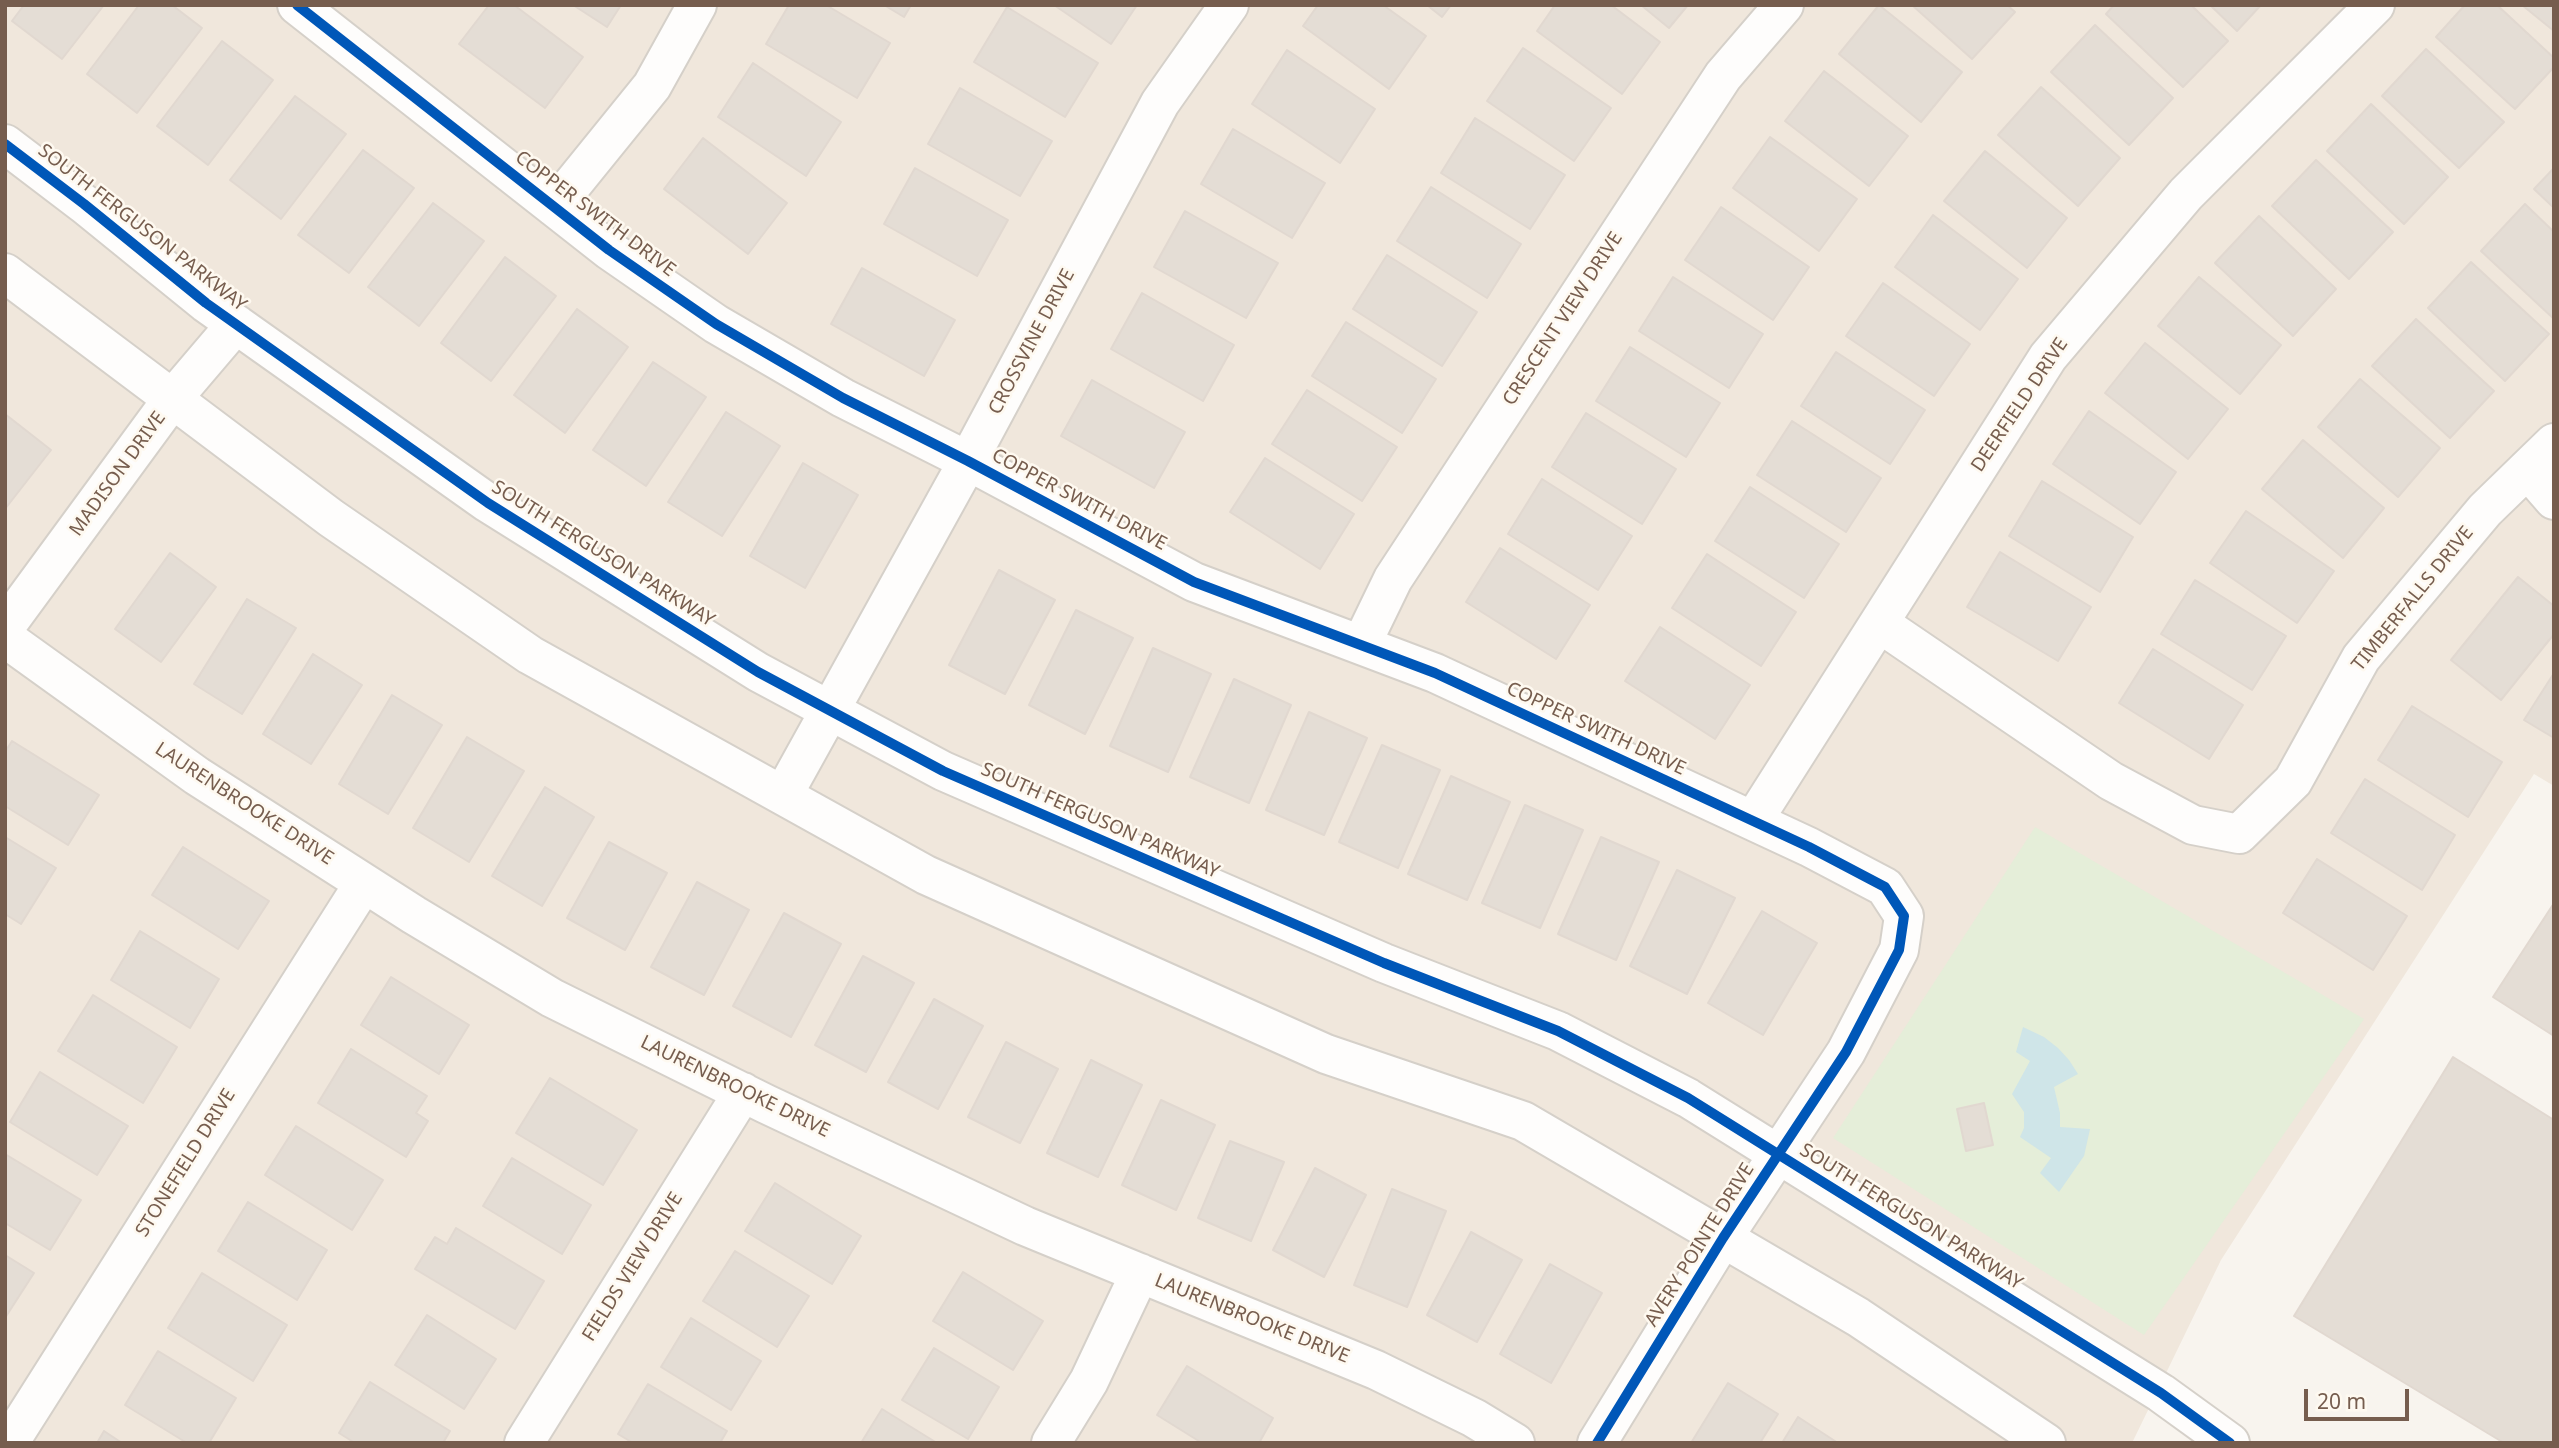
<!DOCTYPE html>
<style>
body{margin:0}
#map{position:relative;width:2559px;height:1448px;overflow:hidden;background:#f8f4ee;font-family:"Noto Sans",sans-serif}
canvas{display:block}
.frame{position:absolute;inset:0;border:7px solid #765d4e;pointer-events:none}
.scale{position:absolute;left:2304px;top:1389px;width:105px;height:32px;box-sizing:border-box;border:4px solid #765d4e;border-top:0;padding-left:9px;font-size:21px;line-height:24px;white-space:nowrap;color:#765d4e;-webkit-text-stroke:5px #fef9f0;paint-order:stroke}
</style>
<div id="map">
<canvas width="2559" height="1448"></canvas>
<div class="frame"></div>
<div class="scale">20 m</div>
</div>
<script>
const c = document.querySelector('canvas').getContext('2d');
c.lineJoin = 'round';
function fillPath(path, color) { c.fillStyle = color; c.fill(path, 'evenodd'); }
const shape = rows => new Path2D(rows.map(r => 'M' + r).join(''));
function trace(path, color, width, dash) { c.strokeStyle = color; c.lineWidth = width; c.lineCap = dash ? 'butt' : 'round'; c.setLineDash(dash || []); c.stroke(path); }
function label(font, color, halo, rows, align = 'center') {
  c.font = font + ' "Noto Sans",sans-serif'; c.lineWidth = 5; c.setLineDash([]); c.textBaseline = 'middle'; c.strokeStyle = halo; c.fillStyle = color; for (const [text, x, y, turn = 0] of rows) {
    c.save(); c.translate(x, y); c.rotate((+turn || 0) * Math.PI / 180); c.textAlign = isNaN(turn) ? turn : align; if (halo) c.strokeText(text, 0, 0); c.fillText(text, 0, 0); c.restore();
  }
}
fillPath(shape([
 [5,5,2554,5,2554,786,2534,774,2221,1260,2132,1443,5,1443]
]), '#f0e7dc');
fillPath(shape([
 [2035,827,2364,1019,2144,1335,1833,1138]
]), '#e5eed9');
fillPath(shape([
 [2023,1027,2044,1037,2058,1048,2069,1060,2078,1074,2054,1087,2060,1113,2060,1127,2090,1129,2084,1156,2059,1192,2040,1173,2051,1158,2020,1137,2024,1128,2024,1112,2012,1094,2030,1061,2016,1052]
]), '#cfe5e8');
const building = shape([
 [24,5,104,5,62,59,12,21,24,5],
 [139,5,172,5,202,28,137,113,87,74,139,5],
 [489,5,514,5,583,57,545,108,459,44,489,5],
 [573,5,621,5,607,27,573,5],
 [789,5,826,5,890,43,857,98,766,44,789,5],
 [884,5,911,5,904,17,884,5],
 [1054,5,1137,5,1111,44,1054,5],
 [1318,5,1383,5,1426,36,1389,89,1303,26,1318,5],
 [1427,5,1451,5,1442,17,1427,5],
 [1555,5,1611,5,1660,42,1622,94,1537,31,1555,5],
 [1641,5,1688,5,1669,28,1641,5],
 [1879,5,1962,72,1921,122,1839,54,1879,5],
 [1912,5,2007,5,2015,12,1972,59,1912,5],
 [2114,5,2191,5,2228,41,2183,87,2106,14,2114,5],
 [2210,5,2261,5,2237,31,2210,5],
 [2465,5,2497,5,2554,58,2554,67,2515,109,2436,37,2465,5],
 [2522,5,2554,5,2554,31,2522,5],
 [1007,7,1098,63,1065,117,974,62,1007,7],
 [2095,25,2173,98,2129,145,2051,72,2095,25],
 [222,41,273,80,208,165,157,126,222,41],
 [1523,48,1611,108,1574,161,1487,101,1523,48],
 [2426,49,2504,122,2459,168,2382,96,2426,49],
 [1287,50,1375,109,1340,163,1252,104,1287,50],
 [753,63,841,122,806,176,718,117,753,63],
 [1824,71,1908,136,1869,186,1785,121,1824,71],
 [2041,87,2120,158,2078,206,1998,135,2041,87],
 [960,88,1052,141,1020,196,928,144,960,88],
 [295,96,346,134,281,219,230,180,295,96],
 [2371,104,2448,177,2404,224,2327,151,2371,104],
 [1475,118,1565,175,1530,229,1441,173,1475,118],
 [1233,129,1325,183,1292,238,1201,184,1233,129],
 [1770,137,1857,199,1819,251,1733,188,1770,137],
 [703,138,787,203,748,254,664,189,703,138],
 [363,150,414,188,349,273,298,235,363,150],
 [1985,151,2067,218,2027,268,1944,201,1985,151],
 [2316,160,2393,232,2349,279,2272,206,2316,160],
 [915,168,1008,220,977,276,884,224,915,168],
 [2554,168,2554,208,2534,189,2554,168],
 [1431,187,1521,244,1487,298,1397,241,1431,187],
 [433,203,484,241,419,326,368,287,433,203],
 [2525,204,2554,232,2554,319,2481,251,2525,204],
 [1721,207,1809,267,1773,320,1685,260,1721,207],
 [1185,211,1278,263,1246,318,1154,267,1185,211],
 [1933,215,2018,279,1980,330,1895,267,1933,215],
 [2259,216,2336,289,2293,336,2215,263,2259,216],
 [1387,255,1477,312,1442,366,1353,309,1387,255],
 [505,257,556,296,491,381,441,343,505,257],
 [2471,262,2549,334,2505,381,2428,308,2471,262],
 [862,268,955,320,924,376,831,324,862,268],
 [1673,277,1763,334,1729,388,1639,331,1673,277],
 [2199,277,2281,345,2240,394,2158,326,2199,277],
 [1883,283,1970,344,1934,396,1846,336,1883,283],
 [1142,293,1234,345,1203,401,1111,349,1142,293],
 [577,309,628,347,565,433,514,395,577,309],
 [2416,319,2494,391,2450,438,2372,366,2416,319],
 [1346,322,1436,379,1402,433,1312,376,1346,322],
 [2145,343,2228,409,2188,459,2105,393,2145,343],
 [1630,347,1720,403,1686,457,1596,401,1630,347],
 [1836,352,1925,410,1890,464,1801,406,1836,352],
 [653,362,706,397,646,486,593,450,653,362],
 [2360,379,2440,448,2398,497,2318,427,2360,379],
 [1092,380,1185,432,1154,488,1061,436,1092,380],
 [1307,390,1397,447,1362,501,1272,444,1307,390],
 [2089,411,2176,472,2140,524,2053,464,2089,411],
 [726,412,780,446,722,536,668,502,726,412],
 [1586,413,1676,469,1642,524,1552,467,1586,413],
 [5,414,51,450,5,509,5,414],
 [1792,421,1881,478,1846,532,1757,475,1792,421],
 [2303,440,2384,508,2343,558,2262,489,2303,440],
 [1265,458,1354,514,1320,569,1230,512,1265,458],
 [803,463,858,495,805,588,750,556,803,463],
 [1542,479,1632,536,1598,590,1508,534,1542,479],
 [2042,481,2133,537,2100,592,2009,536,2042,481],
 [1750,487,1839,544,1804,598,1715,541,1750,487],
 [2246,511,2334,571,2297,623,2210,563,2246,511],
 [1500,548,1590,605,1556,659,1466,602,1500,548],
 [2000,552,2091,607,2058,661,1967,607,2000,552],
 [170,553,216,587,161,662,115,629,170,553],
 [1707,554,1796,612,1761,666,1672,608,1707,554],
 [999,570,1055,600,1005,694,949,665,999,570],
 [2518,577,2554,606,2554,634,2501,700,2451,660,2518,577],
 [2195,580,2286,636,2252,690,2161,634,2195,580],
 [247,599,296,628,242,714,194,684,247,599],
 [1076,610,1133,638,1085,734,1029,705,1076,610],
 [1660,627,1750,685,1715,739,1625,681,1660,627],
 [1153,648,1211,674,1168,772,1110,746,1153,648],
 [2153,649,2243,705,2209,759,2119,703,2153,649],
 [313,654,362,685,311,764,263,734,313,654],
 [2554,673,2554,738,2524,720,2554,673],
 [1234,679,1291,705,1249,803,1190,777,1234,679],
 [392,695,442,725,388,814,339,784,392,695],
 [2412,706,2502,762,2468,817,2378,760,2412,706],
 [1309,712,1367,738,1324,835,1266,810,1309,712],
 [467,737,524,771,469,862,413,828,467,737],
 [12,741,99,795,68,845,5,806,5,752,12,741],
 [1382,745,1440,770,1398,868,1339,842,1382,745],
 [1451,776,1510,802,1467,900,1408,874,1451,776],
 [2365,779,2455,835,2422,890,2331,833,2365,779],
 [545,787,594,817,542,906,492,876,545,787],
 [1525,805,1583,830,1540,928,1482,903,1525,805],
 [5,837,56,868,21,924,5,914,5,837],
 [1601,837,1659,862,1616,960,1558,934,1601,837],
 [609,842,667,873,625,950,567,918,609,842],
 [183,847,269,901,238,949,152,895,183,847],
 [2317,859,2407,916,2373,970,2283,913,2317,859],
 [1677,870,1735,898,1687,994,1630,966,1677,870],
 [697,882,749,910,704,995,651,967,697,882],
 [2554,903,2554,1036,2493,997,2554,903],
 [1762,911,1817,943,1763,1035,1708,1003,1762,911],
 [784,913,841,944,791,1037,733,1006,784,913],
 [140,931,219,979,190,1028,111,980,140,931],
 [863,956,914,983,866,1072,815,1045,863,956],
 [391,977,469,1025,439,1074,361,1025,391,977],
 [93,995,177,1047,143,1103,58,1051,93,995],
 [934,999,983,1026,938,1109,888,1082,934,999],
 [1006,1042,1058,1069,1020,1143,968,1117,1006,1042],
 [351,1049,427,1096,416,1113,428,1121,406,1157,318,1103,351,1049],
 [2453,1057,2554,1120,2554,1443,2504,1443,2294,1316,2453,1057],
 [1091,1060,1142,1085,1098,1177,1047,1153,1091,1060],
 [40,1072,128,1126,97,1175,10,1122,40,1072],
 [550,1078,637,1130,603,1185,516,1133,550,1078],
 [1161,1100,1215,1125,1176,1210,1122,1185,1161,1100],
 [1984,1103,1993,1145,1966,1151,1957,1109,1984,1103],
 [296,1126,383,1180,352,1230,265,1175,296,1126],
 [1230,1141,1284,1162,1251,1241,1198,1218,1230,1141],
 [5,1154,81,1200,50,1250,5,1223,5,1154],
 [512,1158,591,1205,562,1254,483,1206,512,1158],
 [1315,1168,1366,1195,1324,1277,1273,1250,1315,1168],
 [775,1183,861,1236,832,1284,745,1231,775,1183],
 [1392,1189,1446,1211,1407,1307,1354,1285,1392,1189],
 [248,1202,327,1250,297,1300,218,1251,248,1202],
 [456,1228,544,1281,515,1329,415,1269,435,1237,447,1244,456,1228],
 [1471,1232,1522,1260,1477,1342,1427,1315,1471,1232],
 [735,1251,809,1296,777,1347,703,1301,735,1251],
 [5,1255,34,1273,5,1318,5,1255],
 [1550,1264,1602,1293,1551,1383,1500,1354,1550,1264],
 [963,1272,1043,1321,1013,1370,933,1321,963,1272],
 [202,1273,287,1325,253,1381,168,1328,202,1273],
 [427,1315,496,1359,464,1409,395,1365,427,1315],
 [691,1318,761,1361,731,1410,661,1367,691,1318],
 [934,1348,999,1387,968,1439,902,1400,934,1348],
 [158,1351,236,1398,209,1443,187,1443,125,1405,158,1351],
 [1187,1366,1273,1418,1259,1443,1202,1443,1157,1415,1187,1366],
 [370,1382,450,1431,443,1443,355,1443,339,1433,370,1382],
 [1728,1383,1778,1414,1760,1443,1691,1443,1728,1383],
 [648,1384,727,1431,720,1443,633,1443,618,1434,648,1384],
 [882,1409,937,1443,861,1443,882,1409],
 [1798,1417,1838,1443,1782,1443,1798,1417],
 [104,1431,122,1443,97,1443,104,1431]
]);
fillPath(building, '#e4ddd5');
trace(building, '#e1d8d0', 2);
const minor = shape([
 [297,5,609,250,716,324,843,398,968,461,1194,582,1435,673,1809,847,1885,887,1904,916,1899,950,1846,1052,1723,1238,1597,1443],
 [5,144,84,204,206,303,488,503,758,672,943,771,1384,963,1558,1031,1688,1098,2161,1393,2230,1443],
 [554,207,652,86,697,5],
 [5,273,331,518,530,655,926,875,1326,1054,1523,1121,1858,1317,2046,1443],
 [2527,469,2554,500],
 [1879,623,2111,781,2193,825,2239,834,2293,781,2361,658,2485,510,2554,443],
 [5,627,173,398,236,324],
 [5,638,197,776,414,915,552,998,766,1104,1025,1226,1376,1370,1474,1418,1515,1443],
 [1361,645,1393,579,1723,76,1784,5],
 [783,795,968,461,1160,103,1229,5],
 [1753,821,2048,357,2186,194,2375,5],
 [9,1443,364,883],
 [524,1443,743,1092],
 [1051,1443,1089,1381,1140,1273]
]);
trace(minor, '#d5d0c9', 42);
trace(minor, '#fefdfc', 38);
trace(shape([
 [297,5,609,250,716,324,843,398,968,461,1194,582,1435,673,1809,847,1885,887,1904,916,1899,950,1846,1052,1723,1238,1597,1443],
 [5,144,84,204,206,303,488,503,758,672,943,771,1384,963,1558,1031,1688,1098,2161,1393,2230,1443]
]), '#0057b8', 10);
label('19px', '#765d4e', '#fef9f0', [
 ["COPPER SWITH DRIVE",595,214,37],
 ["SOUTH FERGUSON PARKWAY",142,228,38],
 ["CRESCENT VIEW DRIVE",1563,319,-57],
 ["CROSSVINE DRIVE",1032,342,-62],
 ["DEERFIELD DRIVE",2020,405,-56],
 ["MADISON DRIVE",118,474,-54],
 ["COPPER SWITH DRIVE",1079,500,28],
 ["SOUTH FERGUSON PARKWAY",603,554,32],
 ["TIMBERFALLS DRIVE",2413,599,-51],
 ["COPPER SWITH DRIVE",1596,729,25],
 ["LAURENBROOKE DRIVE",244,804,33],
 ["SOUTH FERGUSON PARKWAY",1100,821,24],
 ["LAURENBROOKE DRIVE",735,1087,26],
 ["STONEFIELD DRIVE",186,1163,-58],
 ["SOUTH FERGUSON PARKWAY",1911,1217,32],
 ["AVERY POINTE DRIVE",1700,1245,-58],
 ["FIELDS VIEW DRIVE",633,1267,-58],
 ["LAURENBROOKE DRIVE",1252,1319,22]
]);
</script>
